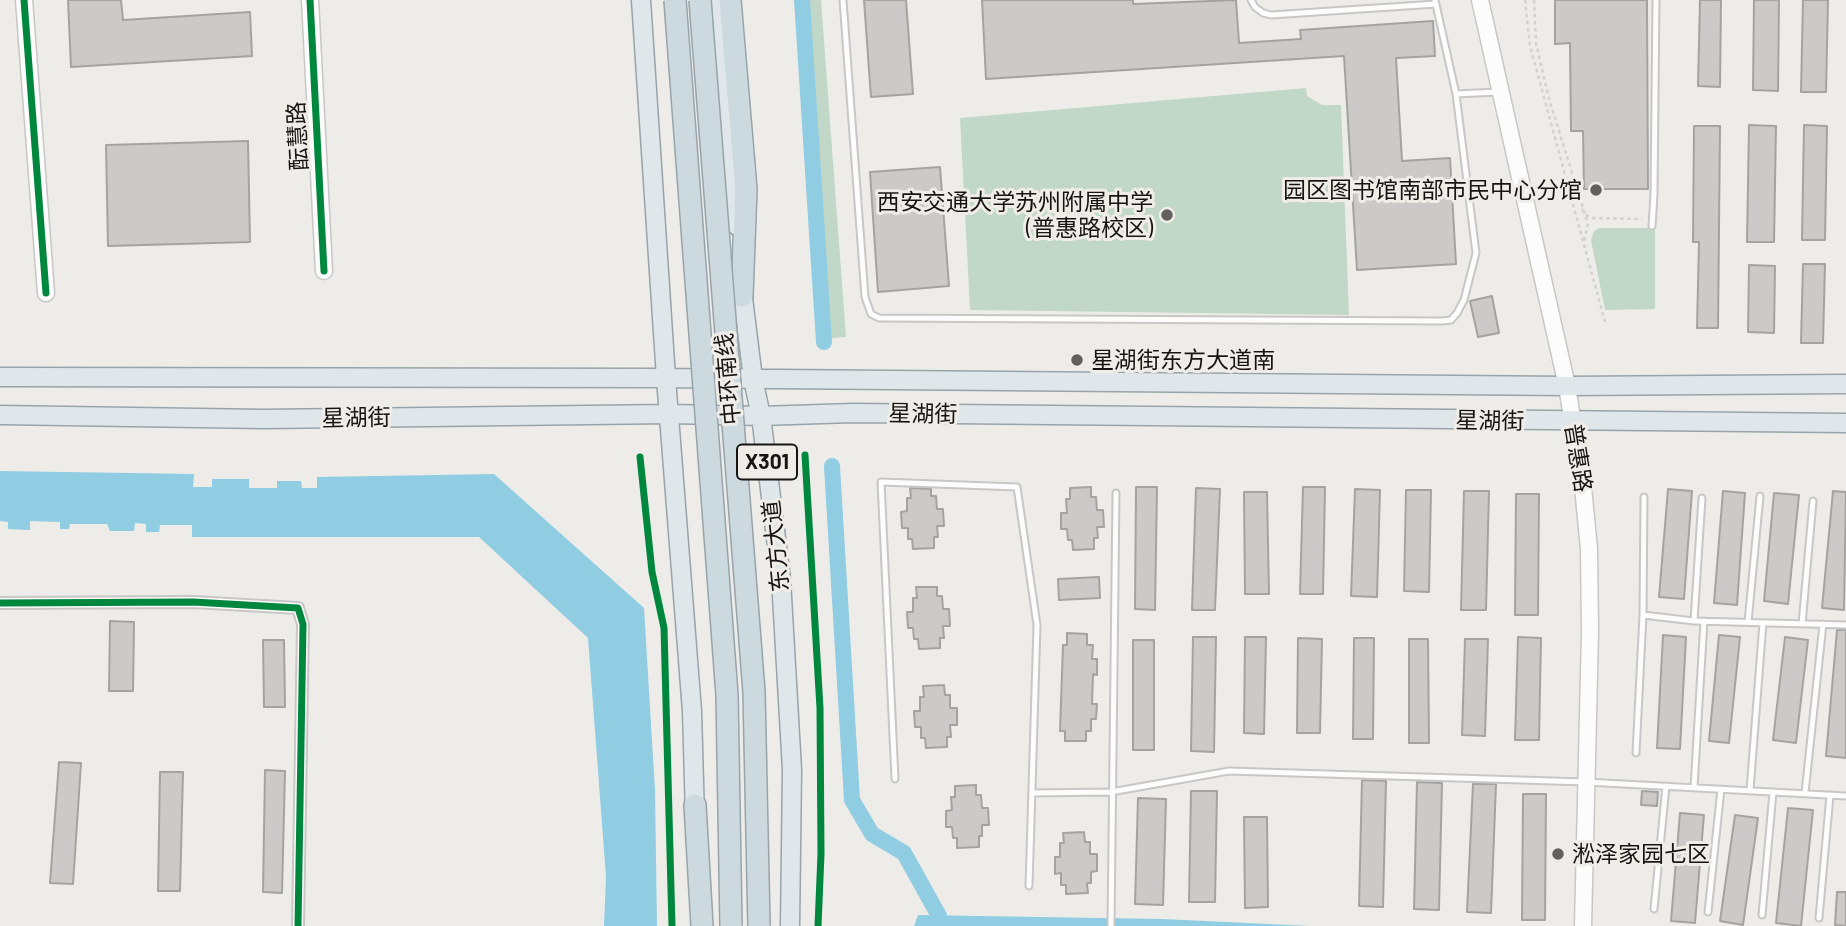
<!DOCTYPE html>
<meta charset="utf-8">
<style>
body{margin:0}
canvas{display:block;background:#eeece9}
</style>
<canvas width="1846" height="926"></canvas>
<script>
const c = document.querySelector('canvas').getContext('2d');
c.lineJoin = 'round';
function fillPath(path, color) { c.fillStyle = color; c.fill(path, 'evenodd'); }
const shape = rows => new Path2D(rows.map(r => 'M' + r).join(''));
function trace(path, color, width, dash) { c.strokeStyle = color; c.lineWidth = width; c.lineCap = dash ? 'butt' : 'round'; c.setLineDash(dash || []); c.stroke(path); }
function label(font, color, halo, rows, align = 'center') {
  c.font = font + ' Barlow,"Noto Sans SC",sans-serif'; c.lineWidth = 6; c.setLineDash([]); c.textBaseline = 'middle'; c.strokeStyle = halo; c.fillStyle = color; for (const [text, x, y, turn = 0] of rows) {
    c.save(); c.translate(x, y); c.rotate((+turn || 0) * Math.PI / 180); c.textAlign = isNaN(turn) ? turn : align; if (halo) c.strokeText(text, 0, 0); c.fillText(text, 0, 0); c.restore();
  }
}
fillPath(shape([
 [808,0,821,0,846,337,831,338],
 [1306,88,1307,96,1322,105,1341,105,1349,315,970,310,960,118],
 [1599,228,1655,228,1655,309,1605,310,1591,240,1594,231]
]), '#c1d8c8');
fillPath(shape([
 [0,471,194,474,193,487,212,487,212,479,249,479,249,488,277,488,277,481,301,481,302,488,317,488,317,477,494,474,644,608,655,790,657,926,604,926,606,877,588,638,479,537,192,537,192,525,160,525,159,532,146,532,146,524,135,523,134,531,110,531,107,524,70,524,69,529,60,529,60,522,30,521,30,530,8,529,8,522,0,521],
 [918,915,1163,919,1310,926,914,926]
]), '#91cde2');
trace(shape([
 [802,0,824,342],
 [832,466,852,800,872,834,904,853,939,916]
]), '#91cde2', 16);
const building = shape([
 [68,0,121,0,123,20,250,12,252,56,71,67,68,0],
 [864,0,906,0,913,94,871,97,864,0],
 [982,0,1133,0,1133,4,1236,0,1239,43,1301,39,1300,30,1433,21,1435,56,1396,58,1402,161,1450,158,1456,264,1357,270,1344,56,986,79,982,0],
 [1555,0,1647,0,1648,189,1584,189,1583,131,1571,131,1570,43,1555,44,1555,0],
 [1700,0,1721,0,1720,87,1698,86,1700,0],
 [1754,0,1779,0,1778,91,1753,90,1754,0],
 [1803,0,1828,0,1826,92,1801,92,1803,0],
 [1749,125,1776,126,1774,242,1747,242,1749,125],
 [1804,125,1827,126,1825,240,1802,240,1804,125],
 [1694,126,1720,126,1718,328,1697,328,1699,242,1693,242,1694,126],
 [248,141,250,242,108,246,106,145,248,141],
 [940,167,949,286,878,292,870,172,940,167],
 [1803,264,1825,264,1823,343,1801,343,1803,264],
 [1749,265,1775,266,1774,333,1748,332,1749,265],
 [1492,296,1499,333,1478,337,1470,301,1492,296],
 [1091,487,1091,497,1096,497,1097,510,1103,510,1104,527,1097,527,1098,538,1094,538,1094,549,1073,550,1072,540,1068,540,1067,529,1061,529,1061,513,1067,513,1066,499,1070,499,1070,488,1091,487],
 [1136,487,1157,487,1155,610,1135,609,1136,487],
 [1303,487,1325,487,1323,594,1300,594,1303,487],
 [910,488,931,489,931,496,936,496,937,509,943,509,944,526,937,526,938,537,934,537,934,548,913,549,912,539,908,539,908,528,902,528,901,512,907,511,907,498,911,498,910,488],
 [1196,488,1220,489,1215,610,1192,610,1196,488],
 [1355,489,1380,490,1377,597,1351,596,1355,489],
 [1668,489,1692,491,1684,599,1659,597,1668,489],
 [1406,490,1431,490,1429,592,1404,591,1406,490],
 [1464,491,1489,491,1486,610,1461,610,1464,491],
 [1723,491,1745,493,1737,605,1714,603,1723,491],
 [1833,491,1846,492,1844,610,1822,608,1833,491],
 [1244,492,1267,492,1269,594,1245,594,1244,492],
 [1774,493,1799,495,1788,604,1764,601,1774,493],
 [1516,494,1539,494,1538,615,1515,615,1516,494],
 [1099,577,1100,598,1059,600,1058,579,1099,577],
 [916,587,937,587,937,596,942,596,943,609,949,609,950,626,943,626,944,638,940,638,940,648,919,649,918,639,914,639,913,628,908,628,907,612,913,612,913,598,917,598,916,587],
 [110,621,134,622,133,691,109,691,110,621],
 [1837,630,1846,630,1846,758,1826,756,1837,630],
 [1067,633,1087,634,1087,645,1093,645,1092,659,1097,659,1097,675,1093,674,1092,704,1097,704,1096,719,1091,719,1091,731,1086,731,1086,741,1065,741,1065,731,1060,731,1063,645,1067,645,1067,633],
 [1663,635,1686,637,1680,749,1657,748,1663,635],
 [1719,635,1740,637,1729,743,1709,741,1719,635],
 [1193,637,1216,637,1214,752,1191,751,1193,637],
 [1245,637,1266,637,1264,734,1244,733,1245,637],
 [1518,637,1541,638,1539,740,1515,740,1518,637],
 [1785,637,1808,640,1796,743,1773,740,1785,637],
 [1298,638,1322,639,1320,733,1297,733,1298,638],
 [1354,638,1374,638,1373,739,1353,739,1354,638],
 [1409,639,1428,639,1429,743,1409,743,1409,639],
 [1465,639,1488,639,1485,736,1462,735,1465,639],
 [263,640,284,640,285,707,264,707,263,640],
 [1133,640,1154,640,1154,750,1133,750,1133,640],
 [944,685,945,695,950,695,950,708,957,708,957,725,950,725,951,737,947,737,947,747,926,748,925,738,921,738,921,727,915,727,914,711,920,711,920,697,924,697,923,686,944,685],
 [59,762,81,763,73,884,50,883,59,762],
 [265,770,285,771,282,893,263,892,265,770],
 [160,772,183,772,180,891,158,891,160,772],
 [1362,780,1386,781,1383,907,1359,906,1362,780],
 [1417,782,1442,783,1439,910,1414,909,1417,782],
 [1473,784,1496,784,1491,913,1467,912,1473,784],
 [976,785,976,795,981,795,982,808,988,808,989,825,982,825,982,836,979,836,979,847,957,848,957,838,953,838,952,827,946,827,946,811,952,810,951,797,955,797,955,786,976,785],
 [1191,791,1217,791,1215,902,1189,902,1191,791],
 [1642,791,1658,792,1657,806,1641,805,1642,791],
 [1523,794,1546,794,1545,920,1522,920,1523,794],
 [1138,798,1166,799,1163,905,1135,904,1138,798],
 [1788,808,1813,810,1801,926,1776,923,1788,808],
 [1680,813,1704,815,1695,923,1671,921,1680,813],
 [1735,815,1758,818,1743,925,1720,921,1735,815],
 [1244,817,1267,817,1268,907,1245,908,1244,817],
 [1084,832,1085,842,1090,842,1090,854,1097,854,1097,871,1091,872,1091,883,1087,883,1088,893,1066,894,1066,885,1061,885,1061,873,1055,874,1055,857,1060,857,1060,843,1064,843,1063,833,1084,832],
 [1837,892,1846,892,1846,926,1835,925,1837,892]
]);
fillPath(building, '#cbcac8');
trace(building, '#a5a3a1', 2);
const lane = shape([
 [843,0,865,297,871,314,879,318,1442,321,1451,320,1457,313,1464,300,1476,253,1456,94,1435,0],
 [1251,0,1255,7,1263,13,1271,15,1436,4],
 [1456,94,1498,92],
 [1652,226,1654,194,1656,0],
 [1643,615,1694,621,1846,625],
 [1694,621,1702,498],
 [1748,622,1760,496],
 [1802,624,1813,501],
 [1636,753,1643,615,1644,497],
 [895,779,881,482,1017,487,1037,625,1029,886],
 [1694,787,1704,621],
 [1750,790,1763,623],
 [1032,793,1111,792,1229,771,1586,782,1846,796],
 [1805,793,1823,624],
 [1654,909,1666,786],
 [1708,912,1721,789],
 [1762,915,1773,792],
 [1819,918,1830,795],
 [1111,926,1116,493]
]);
const street = shape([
 [0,603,193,602,298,608,303,624,298,926]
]);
const secondary = shape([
 [24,0,46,293],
 [310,0,324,271],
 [1480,0,1567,386,1583,487,1589,549,1590,632,1583,926]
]);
const primary = shape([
 [641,0,666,378,692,711,695,817],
 [719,0,737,226],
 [741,282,753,379,761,416,781,579,792,770,790,926],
 [0,377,666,378,1567,386,1846,384],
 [0,415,264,419,670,414,761,416,853,413,1846,423]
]);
const highway = shape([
 [730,0,746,189,742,296],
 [695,805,702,926]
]);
trace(lane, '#c9c7c5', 9);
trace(street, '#c9c7c5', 14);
trace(secondary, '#c9c7c5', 19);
trace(primary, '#97a4aa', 21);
trace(highway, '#97a4aa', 24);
trace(shape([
 [1525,0,1530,46,1605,322],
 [1534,0,1536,43,1549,99,1588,224,1584,241],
 [1582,209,1586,215,1593,218,1642,219]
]), '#d1d1d0', 2.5, [3.5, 3.5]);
trace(lane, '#fcfcfc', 5);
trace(street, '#fcfcfc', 10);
trace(secondary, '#fcfcfc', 16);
trace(primary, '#dfe7eb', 18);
trace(highway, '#ccd9df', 21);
const highwayBridge = shape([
 [675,0,727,695,731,926],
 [700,0,754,692,759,926]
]);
trace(highwayBridge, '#97a4aa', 24, []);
trace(highwayBridge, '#ccd9df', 21);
trace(shape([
 [24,0,46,293],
 [310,0,324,271],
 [805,455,820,708,821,854,818,926],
 [640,457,652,572,664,628,672,926],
 [0,603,193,602,298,608,303,624,298,926]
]), '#00873e', 7);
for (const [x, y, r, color] of [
 [1596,190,7,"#62605f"],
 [1167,215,7,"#62605f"],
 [1077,360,7,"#62605f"],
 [1558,854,7,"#62605f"]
]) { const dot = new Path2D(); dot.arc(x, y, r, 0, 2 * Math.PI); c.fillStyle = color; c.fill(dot); trace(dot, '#f0ece7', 2.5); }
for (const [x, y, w] of [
 [767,462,60]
]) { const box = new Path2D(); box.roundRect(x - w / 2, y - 17.5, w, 35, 5); c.fillStyle = '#f0ece7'; c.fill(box); trace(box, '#171514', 2); }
label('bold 21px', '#171514', null, [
 ["X301",767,462]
]);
label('23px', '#171514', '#f0ece7', [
 ["酝慧路",298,136,-93],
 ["中环南线",728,379,-95],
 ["星湖街",923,414,1],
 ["星湖街",356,418,-1],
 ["星湖街",1490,421,1],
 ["普惠路",1578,458,81],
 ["东方大道",776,546,-96]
]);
label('23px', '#171514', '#f0ece7', [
 ["园区图书馆南部市民中心分馆",1582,190],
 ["西安交通大学苏州附属中学",1153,202],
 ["(普惠路校区)",1153,228],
 ["星湖街东方大道南",1091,360,"left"],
 ["淞泽家园七区",1572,854,"left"]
], 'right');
</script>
